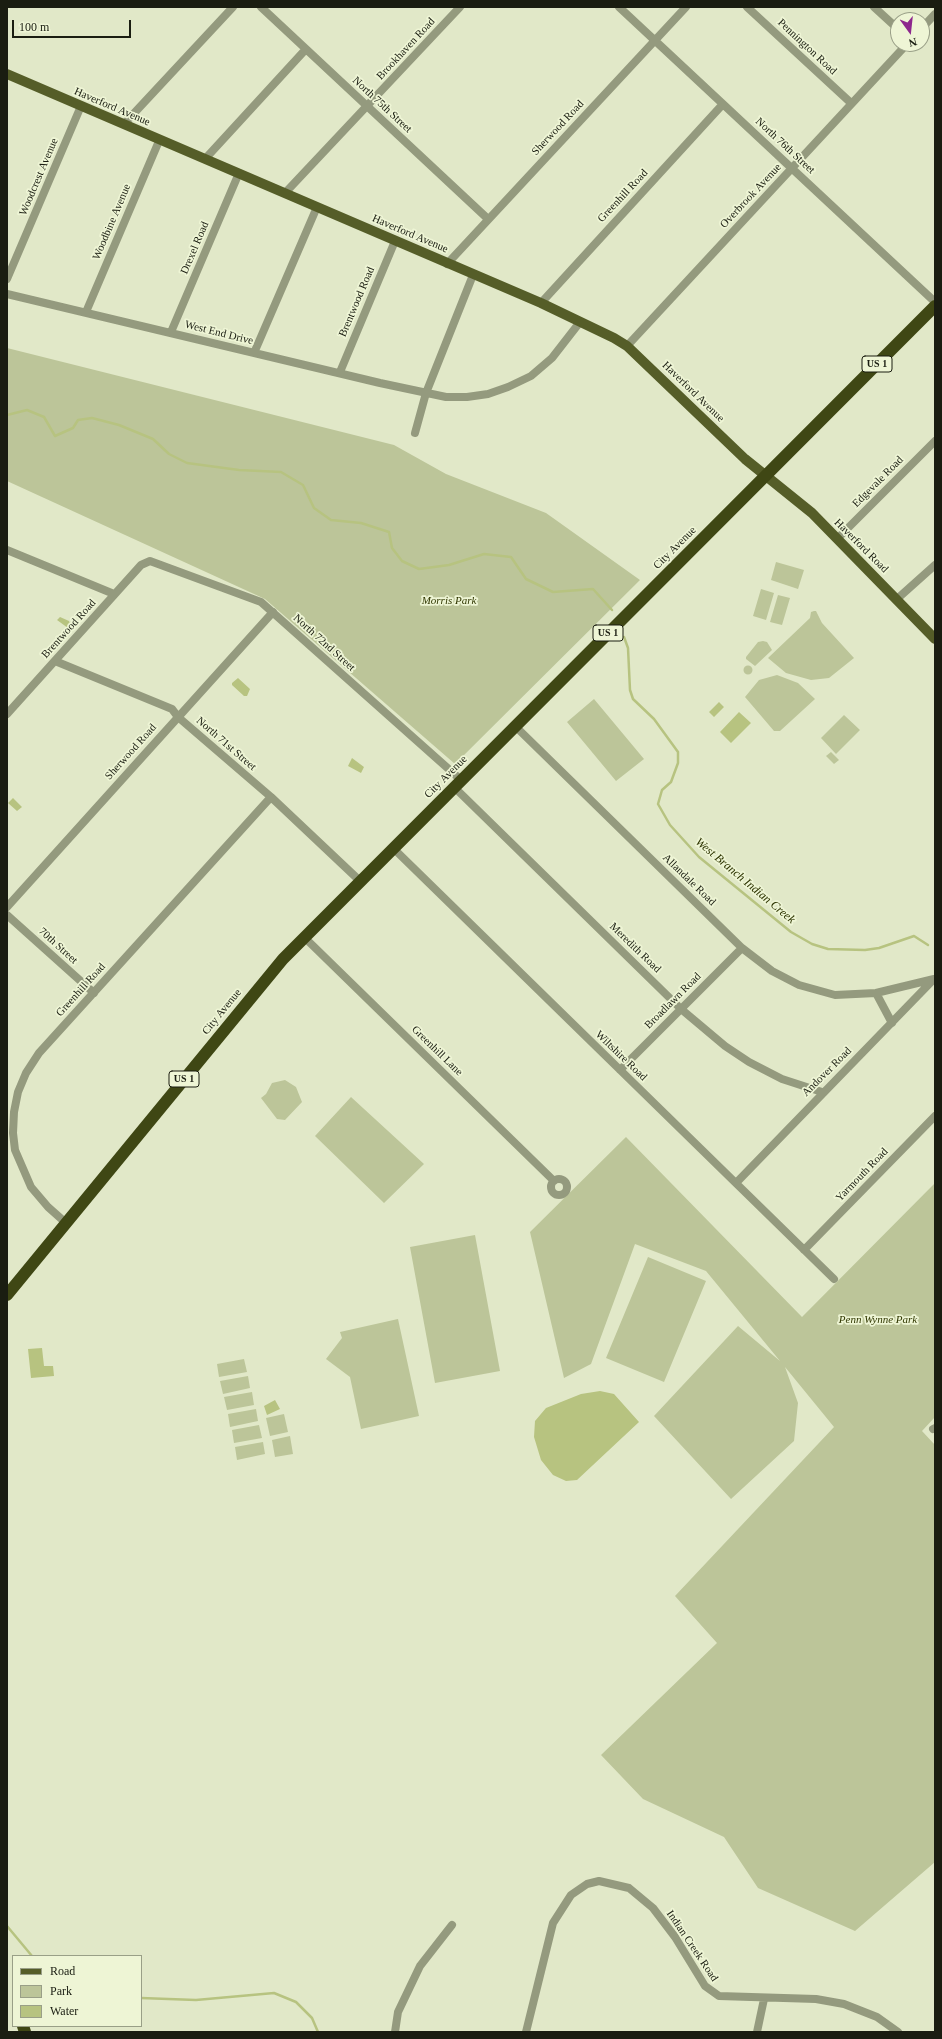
<!DOCTYPE html>
<style>
body{margin:0}
#map{position:relative;width:942px;height:2039px;overflow:hidden;background:#e1e8c8;font-family:"Times New Roman",serif}
canvas{display:block}
.frame{position:absolute;inset:0;border:8px solid #1a1d11;pointer-events:none}
.legend{position:absolute;left:12px;top:1955px;width:130px;height:72px;box-sizing:border-box;background:#eef5d5;border:1px solid #999f87;margin:0;padding:5px 7px;list-style:none;font-size:12px;color:#1a1d11}
.legend li{display:flex;align-items:center;gap:8px;height:20px}
.legend b{width:20px;border:1px solid #999f87}
.north{position:absolute;left:890px;top:12px;width:40px;height:40px;box-sizing:border-box;background:#eef5d5;border:1px solid #999f87;border-radius:50%;rotate:165deg;font-size:11px;font-weight:700;line-height:16px;text-align:center;color:#1a1d11}
.north::after{content:'';display:block;margin:auto;width:14px;height:18px;background:#8d278d;clip-path:polygon(50% 0,100% 100%,50% 72%,0 100%)}
.scale{position:absolute;left:12px;top:20px;width:119px;height:18px;box-sizing:border-box;border:2px solid #1a1d11;border-top:0;padding-left:5px;font-size:12px;line-height:14px;white-space:nowrap;color:#1a1d11;-webkit-text-stroke:3px #eef5d5;paint-order:stroke}
</style>
<div id="map">
<canvas width="942" height="2039"></canvas>
<div class="frame"></div>
<ul class="legend">
<li><b style="height:5px;background:#555d28"></b>Road</li>
<li><b style="height:11px;background:#bcc599"></b>Park</li>
<li><b style="height:11px;background:#b7c380"></b>Water</li>
</ul>
<div class="north">N</div>
<div class="scale">100 m</div>
</div>
<script>
const c = document.querySelector('canvas').getContext('2d');
c.lineJoin = 'round';
function fillPath(path, color) { c.fillStyle = color; c.fill(path, 'evenodd'); }
const shape = rows => new Path2D(rows.map(r => 'M' + r).join(''));
function trace(path, color, width, dash) { c.strokeStyle = color; c.lineWidth = width; c.lineCap = dash ? 'butt' : 'round'; c.setLineDash(dash || []); c.stroke(path); }
function label(font, color, halo, rows, align = 'center') {
  c.font = font + ' "Times New Roman",serif'; c.lineWidth = 3.5; c.setLineDash([]); c.textBaseline = 'middle'; c.strokeStyle = halo; c.fillStyle = color; for (const [text, x, y, turn = 0] of rows) {
    c.save(); c.translate(x, y); c.rotate((+turn || 0) * Math.PI / 180); c.textAlign = isNaN(turn) ? turn : align; if (halo) c.strokeText(text, 0, 0); c.fillText(text, 0, 0); c.restore();
  }
}
fillPath(shape([
 [7,348,394,445,446,474,546,513,640,580,455,764,265,599,7,481],
 [776,562,804,570,798,589,771,580],
 [761,589,774,593,766,620,753,616],
 [778,595,790,598,782,625,770,622],
 [814,611,816,611,822,623,854,658,829,678,811,680,786,673,768,658,810,618,811,612],
 [763,641,767,642,772,650,755,666,746,659,746,657,758,642],
 '743.5 670a4.5 4.5 0 1 1 9 0a4.5 4.5 0 1 1-9 0Z',
 [777,675,798,683,815,699,780,731,774,731,745,697,759,680],
 [594,699,644,759,616,781,567,722],
 [844,715,860,730,836,754,821,738],
 [831,752,839,760,834,764,826,756],
 [285,1080,296,1087,302,1102,285,1120,277,1119,261,1098,266,1094,272,1083],
 [351,1097,424,1164,384,1203,315,1136],
 [626,1137,802,1317,935,1183,935,1417,922,1431,935,1445,935,1862,855,1931,758,1888,724,1837,643,1799,601,1755,717,1643,675,1596,834,1427,785,1367,798,1403,794,1441,731,1499,654,1416,738,1326,780,1361,706,1271,635,1244,591,1364,564,1378,530,1232],
 [475,1235,500,1371,435,1383,410,1247],
 [648,1257,706,1281,664,1382,606,1358],
 [398,1319,419,1416,361,1429,350,1377,326,1359,342,1338,340,1332],
 [244,1359,247,1372,219,1377,217,1364],
 [248,1376,250,1388,223,1394,220,1381],
 [252,1392,254,1405,227,1410,224,1397],
 [256,1409,258,1421,230,1427,228,1414],
 [284,1414,288,1432,270,1436,266,1418],
 [259,1425,262,1438,234,1443,232,1430],
 [290,1436,293,1454,275,1457,272,1440],
 [263,1442,265,1454,237,1460,235,1447]
]), '#bcc599');
fillPath(shape([
 [60,617,69,621,71,626,68,628,57,620],
 [238,678,250,689,247,696,244,696,232,685,232,683],
 [719,702,724,707,714,717,709,712],
 [739,712,751,723,731,743,720,732],
 [352,758,364,767,361,773,348,766],
 [13,798,22,807,17,811,8,803],
 [42,1348,44,1366,53,1366,54,1376,31,1378,28,1349],
 [600,1391,614,1394,639,1422,577,1480,566,1481,553,1475,541,1460,534,1437,535,1421,546,1408,581,1394],
 [275,1400,280,1409,267,1415,264,1406]
]), '#b7c380');
trace(shape([
 [7,415,27,410,44,417,55,436,73,428,78,420,92,418,119,425,153,439,169,454,187,463,239,470,281,472,303,485,314,508,331,520,361,523,389,532,392,548,402,561,419,569,449,565,484,554,511,557,526,579,553,592,593,589,612,610],
 [624,637,628,648,630,690,633,699,654,719,678,752,678,763,671,782,662,790,658,804,670,825,699,857,791,932,812,944,828,949,865,950,879,948,914,936,928,945],
 [7,1926,32,1956],
 [141,1998,196,2000,274,1993,296,2002,312,2018,318,2032]
]), '#b7c380', 2.5);
trace(shape([
 [261,7,488,219],
 [619,7,935,302],
 [747,7,851,103],
 [874,7,898,29],
 [922,28,935,14],
 [124,124,233,7],
 [205,159,306,49],
 [285,193,460,7],
 [447,264,686,7],
 [7,279,81,106],
 [7,294,380,383,446,397,467,397,488,394,508,387,531,376,552,358,580,322],
 [541,303,723,104],
 [86,312,159,141],
 [171,332,239,173],
 [627,346,907,44],
 [254,353,317,207],
 [340,372,395,241],
 [415,433,426,393,473,275],
 [837,539,935,441],
 [7,550,114,594],
 [897,599,935,565],
 [55,661,172,709,178,717,271,797,360,881],
 [7,714,141,565,150,561,261,602,461,780],
 [515,726,742,948,772,971,799,985,835,995,876,993,934,979],
 [454,787,681,1009,725,1046,749,1062,782,1079,822,1092],
 [393,848,834,1279],
 [7,907,273,612],
 [7,915,94,993],
 [304,937,554,1181],
 [876,993,892,1023],
 [620,1070,742,948],
 '551 1187a8 8 0 1 1 16 0a8 8 0 1 1-16 0Z',
 [736,1183,933,980],
 [66,1223,48,1207,31,1187,15,1150,13,1133,14,1112,18,1092,26,1073,39,1053,271,797],
 [804,1250,935,1116],
 [933,1429,935,1428],
 [395,2032,398,2012,420,1966,452,1925],
 [526,2032,553,1923,571,1895,587,1884,599,1881,629,1888,653,1908,675,1937,705,1986,719,1996,816,1999,844,2004,877,2017,898,2032],
 [757,2032,764,1999]
]), '#949a7e', 8);
trace(shape([
 [7,74,541,303,614,338,627,346,745,459,812,513,935,639]
]), '#555d28', 10);
trace(shape([
 [7,1295,283,959,935,306],
 [23,2026,25,2032]
]), '#3f4714', 12);
for (const [x, y, w] of [
 [877,364,30],
 [608,633,30],
 [184,1079,30]
]) { const box = new Path2D(); box.roundRect(x - w / 2, y - 8, w, 16, 3); c.fillStyle = '#eef5d5'; c.fill(box); trace(box, '#1a1d11', 1); }
label('bold 10px', '#1a1d11', null, [
 ["US 1",877,364],
 ["US 1",608,633],
 ["US 1",184,1079]
]);
label('11px', '#1a1d11', '#eef5d5', [
 ["Pennington Road",807,47,43],
 ["Brookhaven Road",406,49,-47],
 ["North 75th Street",382,105,43],
 ["Haverford Avenue",112,107,23],
 ["Sherwood Road",558,128,-47],
 ["North 76th Street",785,146,43],
 ["Woodcrest Avenue",39,177,-67],
 ["Greenhill Road",623,196,-47],
 ["Overbrook Avenue",751,196,-47],
 ["Woodbine Avenue",112,222,-67],
 ["Haverford Avenue",410,234,23],
 ["Drexel Road",195,248,-67],
 ["Brentwood Road",357,302,-67],
 ["West End Drive",219,333,14],
 ["Haverford Avenue",693,392,44],
 ["Edgevale Road",878,482,-45],
 ["Haverford Road",861,546,45],
 ["City Avenue",675,548,-45],
 ["Brentwood Road",69,629,-48],
 ["North 72nd Street",324,643,42],
 ["North 71st Street",226,744,41],
 ["Sherwood Road",131,752,-48],
 ["City Avenue",446,777,-45],
 ["Allandale Road",689,880,44],
 ["70th Street",58,946,42],
 ["Meredith Road",635,948,44],
 ["Greenhill Road",81,990,-48],
 ["Broadlawn Road",673,1001,-45],
 ["City Avenue",222,1012,-51],
 ["Greenhill Lane",437,1051,44],
 ["Wiltshire Road",621,1056,44],
 ["Andover Road",827,1072,-45],
 ["Yarmouth Road",862,1175,-46],
 ["Indian Creek Road",692,1946,56]
]);
label('italic 11px', '#303701', '#eef5d5', [
 ["Morris Park",449,601],
 ["Penn Wynne Park",878,1320]
]);
label('italic 12px', '#2d3400', '#eef5d5', [
 ["West Branch Indian Creek",745,881,40]
]);
</script>
